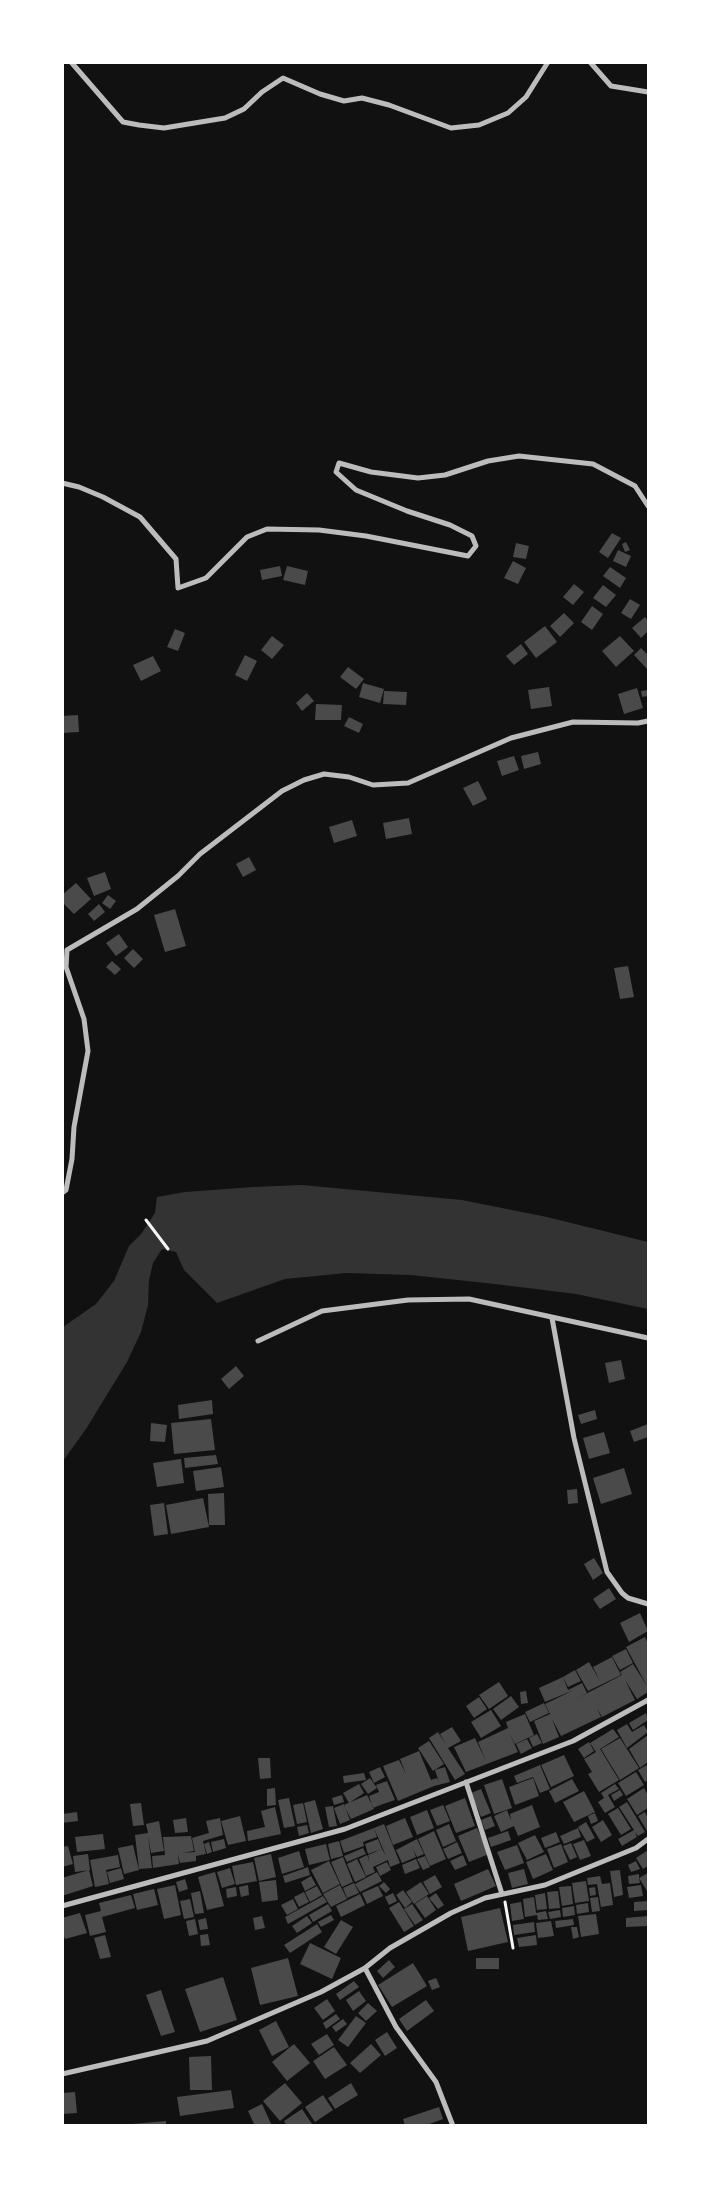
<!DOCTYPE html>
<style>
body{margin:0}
#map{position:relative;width:711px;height:2188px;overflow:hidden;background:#111;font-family:Karla,sans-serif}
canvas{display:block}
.frame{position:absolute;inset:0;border:64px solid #fff;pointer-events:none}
</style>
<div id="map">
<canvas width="711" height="2188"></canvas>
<div class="frame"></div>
</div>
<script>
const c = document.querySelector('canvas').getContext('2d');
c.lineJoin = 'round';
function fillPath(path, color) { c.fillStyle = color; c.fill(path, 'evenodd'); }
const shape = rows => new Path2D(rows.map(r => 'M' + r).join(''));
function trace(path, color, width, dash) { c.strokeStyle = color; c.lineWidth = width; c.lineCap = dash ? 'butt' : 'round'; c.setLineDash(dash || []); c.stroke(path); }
fillPath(shape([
 [302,1185,462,1200,547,1217,648,1242,648,1309,576,1294,495,1284,411,1275,346,1273,285,1279,217,1303,184,1270,176,1252,162,1249,153,1263,149,1280,148,1305,141,1332,127,1362,86,1429,63,1461,63,1327,96,1304,114,1281,129,1246,141,1234,155,1213,157,1197,185,1192,253,1187]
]), '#333');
fillPath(shape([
 [612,533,621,538,608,558,599,552],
 [626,542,630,550,625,552,622,544],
 [516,543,529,546,526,559,513,557],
 [618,550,631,556,626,567,613,561],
 [513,561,526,568,518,584,504,578],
 [280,566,282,576,262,580,260,570],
 [287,566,308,571,305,585,283,580],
 [610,567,626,578,620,588,603,576],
 [574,584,584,592,573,605,563,597],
 [603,585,616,595,606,607,593,598],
 [630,599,640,605,631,619,621,613],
 [592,606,603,614,592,630,581,622],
 [564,613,574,623,560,637,550,626],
 [645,617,648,621,648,631,641,638,632,628],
 [545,626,557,642,536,658,524,642],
 [175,629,185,633,178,651,167,647],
 [272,636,284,645,272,659,261,650],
 [620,636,634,651,616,667,602,651],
 [521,644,528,654,514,665,506,656],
 [641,648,648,655,648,670,634,655],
 [245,655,257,661,247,681,235,675],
 [153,656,161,671,141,681,133,665],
 [348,667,364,679,356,689,340,677],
 [363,683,384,689,380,703,359,697],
 [549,687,552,706,531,709,528,690],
 [637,688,643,708,624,714,618,694],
 [648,690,648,696,642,697,641,691],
 [384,691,407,692,406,705,383,704],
 [307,693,314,701,302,711,296,703],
 [316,704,342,705,341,720,315,720],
 [78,715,79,732,62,733,62,716],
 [349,717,363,724,359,733,344,726],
 [538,752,541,764,524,769,521,756],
 [514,756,519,770,502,776,497,761],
 [478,781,487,799,473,806,463,788],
 [409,818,412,834,386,839,383,823],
 [352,820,357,836,334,843,329,827],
 [249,857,256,870,243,877,236,864],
 [105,872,111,889,94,896,87,878],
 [76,883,91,899,74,914,62,902,62,895],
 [108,895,116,901,110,909,102,903],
 [99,904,105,912,94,921,88,914],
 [175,909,186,946,165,952,154,915],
 [119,934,128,947,116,956,106,943],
 [133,949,143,959,134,968,124,958],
 [112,961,121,969,115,975,106,967],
 [628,966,634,997,620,999,614,968],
 [621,1360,625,1379,609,1383,605,1363],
 [236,1366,244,1376,229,1389,221,1379],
 [212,1400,213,1414,179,1419,178,1405],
 [595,1410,597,1419,581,1424,578,1415],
 [211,1419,215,1450,174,1454,171,1423],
 [151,1423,167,1425,165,1442,150,1441],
 [648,1424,648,1437,634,1442,630,1431],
 [604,1432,610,1453,589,1459,583,1438],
 [216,1455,218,1464,185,1468,184,1458],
 [181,1459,184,1483,157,1487,153,1463],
 [221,1467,224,1487,196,1491,193,1471],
 [624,1468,632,1494,601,1504,593,1478],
 [577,1489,578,1503,568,1504,567,1490],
 [224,1493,225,1525,209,1525,208,1494],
 [203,1498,209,1527,171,1534,166,1505],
 [164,1503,168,1534,154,1536,150,1505],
 [594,1558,603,1573,593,1580,584,1564],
 [609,1588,616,1599,600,1609,593,1599],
 [640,1613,648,1631,629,1642,620,1623],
 [645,1637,648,1644,648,1692,637,1699,625,1680,635,1700,602,1717,597,1708,601,1717,561,1736,552,1719,559,1737,543,1744,534,1721,550,1714,545,1704,574,1690,545,1702,539,1688,563,1677,568,1690,582,1683,587,1693,574,1700,622,1675,620,1672,633,1664,647,1686,626,1647],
 [626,1649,633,1663,620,1670,612,1656],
 [612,1657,621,1675,588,1691,576,1670,589,1662,600,1681,593,1667],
 [575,1670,581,1681,568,1687,563,1677],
 [499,1682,508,1696,489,1709,479,1695],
 [526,1691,528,1703,521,1704,520,1692],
 [511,1696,519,1707,501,1720,493,1709],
 [479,1697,487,1709,474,1718,466,1706],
 [544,1703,549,1713,530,1722,525,1712],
 [491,1710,501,1726,481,1738,471,1722],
 [646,1713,648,1720,633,1730,629,1723],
 [525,1714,534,1735,515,1744,509,1732,518,1752,466,1772,454,1747,475,1738,486,1761,478,1742,508,1728,506,1722],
 [627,1724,632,1732,644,1725,648,1732,627,1748,617,1730],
 [452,1727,461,1741,448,1748,465,1774,455,1780,429,1738,438,1732,446,1745,440,1734],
 [613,1729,619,1737,600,1749,619,1780,599,1792,588,1774,592,1772,584,1759,596,1752,590,1743],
 [537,1734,542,1743,533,1747,529,1738],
 [648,1735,648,1762,640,1768,629,1749],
 [620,1738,639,1768,620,1780,601,1749],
 [527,1739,532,1748,521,1754,516,1744],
 [429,1741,444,1764,433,1771,418,1748],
 [589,1742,594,1751,584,1758,578,1749],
 [419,1751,431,1780,437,1778,439,1782,435,1770,445,1767,450,1782,434,1786,398,1801,383,1766,399,1760,406,1774,400,1759],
 [564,1755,574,1776,551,1787,541,1765],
 [258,1758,270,1758,271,1778,260,1779],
 [540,1765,550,1789,540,1793,533,1777,517,1783,514,1776],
 [647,1765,648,1780,645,1782,638,1770],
 [380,1767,385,1777,374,1783,369,1772],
 [636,1772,644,1785,626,1796,618,1783],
 [364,1773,366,1780,344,1783,343,1776],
 [370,1778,377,1788,368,1794,361,1784],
 [533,1778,539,1796,515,1805,509,1787],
 [502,1779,512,1808,494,1814,484,1785],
 [572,1779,579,1791,555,1803,549,1791],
 [387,1781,395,1800,383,1804,380,1796,383,1804,373,1808,369,1796,379,1792,376,1785],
 [359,1784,364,1793,349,1803,343,1793],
 [615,1784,619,1789,608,1795,615,1807,605,1813,598,1802,604,1798,601,1793],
 [275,1788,276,1805,267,1806,267,1789],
 [644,1788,648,1795,648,1808,637,1815,627,1799],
 [481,1789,491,1813,481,1817,471,1793],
 [620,1790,623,1795,614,1801,611,1795],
 [584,1791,595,1812,574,1822,563,1802],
 [342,1795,344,1802,334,1805,332,1798],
 [367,1795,374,1809,351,1819,344,1805],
 [289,1798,295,1826,284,1828,278,1800],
 [465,1798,475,1826,456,1833,445,1806],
 [315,1800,323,1829,311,1833,304,1803],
 [627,1802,645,1832,638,1836,635,1832,637,1837,622,1846,618,1839,634,1830,619,1807],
 [141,1803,144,1825,133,1826,130,1804],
 [303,1803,307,1822,297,1824,293,1805],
 [344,1804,350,1820,340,1824,334,1808],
 [443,1805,450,1821,437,1826,430,1810],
 [532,1805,540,1827,518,1836,514,1826,501,1832,494,1816,507,1810,511,1820,510,1814],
 [333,1806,337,1826,329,1827,325,1807],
 [275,1807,281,1834,248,1841,247,1831,265,1827,261,1811],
 [618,1808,631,1829,621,1835,608,1814],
 [427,1810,434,1828,417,1835,410,1817],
 [77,1812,78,1821,62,1823,62,1814],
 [645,1812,648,1818,648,1830,647,1831,638,1816],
 [595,1813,598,1821,591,1824,588,1816],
 [240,1816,246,1841,228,1845,221,1821],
 [491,1816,495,1826,485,1830,481,1820],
 [186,1818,188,1832,175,1833,173,1820],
 [220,1818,223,1835,203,1841,206,1854,196,1856,196,1861,180,1863,178,1854,179,1864,153,1868,152,1856,165,1855,163,1837,191,1836,194,1851,182,1853,195,1852,192,1838,209,1833,206,1821],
 [405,1818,413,1837,393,1845,386,1826],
 [603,1820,612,1835,601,1842,592,1827],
 [159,1821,164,1851,151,1853,148,1835,152,1868,139,1869,135,1835,148,1833,146,1824],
 [586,1822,595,1838,587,1842,578,1827],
 [384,1824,400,1863,390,1867,388,1860,373,1867,375,1872,366,1876,359,1859,367,1855,370,1862,368,1855,382,1849,386,1856,374,1828],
 [449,1824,456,1841,443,1847,436,1830],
 [307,1825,309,1833,299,1836,297,1827],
 [374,1828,377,1837,363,1842,364,1846,344,1853,340,1841],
 [477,1828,489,1854,469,1862,458,1836],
 [578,1828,581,1837,564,1844,560,1836],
 [434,1831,446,1859,430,1866,418,1839],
 [508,1831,511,1840,491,1847,488,1838],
 [556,1832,560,1842,545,1848,541,1838],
 [103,1834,105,1849,77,1852,75,1837],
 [535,1835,544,1852,527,1860,518,1843],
 [224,1839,226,1848,213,1852,211,1842],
 [378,1839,382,1849,368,1854,365,1844],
 [417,1839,424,1854,417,1857,413,1849,416,1857,402,1863,396,1850],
 [584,1840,591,1856,580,1860,573,1844],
 [339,1841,343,1856,331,1859,328,1844],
 [209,1842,212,1852,207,1854,204,1844],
 [457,1842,462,1853,448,1859,443,1849],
 [571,1843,577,1857,570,1860,563,1846],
 [326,1844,330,1860,309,1865,305,1849],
 [561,1844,568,1862,554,1868,547,1849],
 [133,1845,139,1870,124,1874,118,1848],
 [517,1845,524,1863,505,1870,497,1852],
 [68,1846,73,1864,62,1867,62,1847],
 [363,1848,366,1854,347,1862,344,1856],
 [648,1850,648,1866,643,1869,636,1858],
 [299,1851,304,1867,282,1874,278,1858],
 [88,1854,90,1870,75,1872,73,1856],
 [271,1854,276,1877,259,1881,254,1858],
 [546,1854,553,1870,533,1879,526,1862],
 [118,1855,120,1867,106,1870,109,1884,95,1887,90,1860],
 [463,1855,467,1865,455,1870,450,1861],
 [425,1856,430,1867,423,1870,417,1859],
 [343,1857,353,1882,342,1887,331,1862],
 [357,1859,366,1877,355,1882,347,1864],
 [416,1859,420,1868,405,1874,402,1865],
 [329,1861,340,1884,323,1893,311,1870],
 [636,1861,640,1869,631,1872,628,1865],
 [253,1862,257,1881,236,1885,232,1866],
 [387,1862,391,1870,380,1876,376,1867],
 [308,1867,310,1875,285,1883,283,1876],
 [121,1868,124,1879,110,1883,107,1872],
 [230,1868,235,1884,222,1888,217,1872],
 [488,1869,496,1886,461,1901,454,1884],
 [524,1869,528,1884,512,1888,508,1873],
 [89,1870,93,1886,62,1896,62,1878],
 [620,1870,623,1895,614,1897,610,1871],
 [215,1872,224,1906,207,1910,198,1877],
 [377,1872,382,1881,360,1892,355,1884],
 [648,1873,647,1891,639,1878,640,1883,629,1884,628,1876,639,1874,639,1878],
 [435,1875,442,1887,430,1894,423,1882],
 [311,1876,316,1885,305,1891,301,1882],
 [600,1876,602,1884,610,1883,613,1905,601,1907,597,1884,588,1885,587,1878],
 [185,1879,188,1889,179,1892,176,1882],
 [276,1880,278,1900,262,1902,259,1882],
 [586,1881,589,1901,575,1903,572,1883],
 [384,1882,390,1889,386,1893,379,1886],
 [421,1882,429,1894,414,1904,406,1892],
 [354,1883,359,1893,347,1898,343,1888],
 [175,1885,181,1915,164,1919,157,1889],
 [248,1885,249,1895,241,1897,239,1887],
 [340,1885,347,1899,331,1907,323,1894],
 [641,1885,643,1896,629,1898,627,1887],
 [317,1886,322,1895,310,1902,305,1892],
 [378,1886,383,1896,367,1904,362,1893],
 [571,1886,573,1904,562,1906,559,1887],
 [236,1887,237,1896,227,1898,226,1889],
 [595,1887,596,1895,590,1896,589,1888],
 [154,1889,158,1905,137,1910,133,1894],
 [403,1890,412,1902,405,1908,396,1895],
 [200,1891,204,1913,195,1914,191,1893],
 [558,1891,560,1908,549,1909,547,1892],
 [304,1892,309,1902,299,1907,294,1897],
 [393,1893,397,1901,389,1905,385,1897],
 [436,1893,444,1905,438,1909,429,1898],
 [545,1893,547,1909,537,1910,535,1895],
 [360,1894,365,1905,341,1917,336,1906],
 [131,1895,135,1908,102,1917,106,1932,90,1936,85,1915,101,1911,99,1903],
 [323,1896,327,1902,288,1924,285,1917],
 [427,1896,436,1910,425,1918,415,1904],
 [534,1897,536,1913,546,1911,548,1919,538,1920,537,1915,525,1917,523,1899],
 [598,1897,600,1911,592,1912,590,1898],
 [190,1899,194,1917,184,1919,180,1901],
 [293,1899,298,1909,287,1915,281,1905],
 [648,1901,648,1910,634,1911,634,1902],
 [399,1902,414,1926,404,1932,389,1908],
 [521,1902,524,1919,512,1921,510,1904],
 [588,1903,589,1912,577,1914,576,1905],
 [328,1904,332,1911,313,1922,309,1915],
 [412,1904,423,1920,415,1925,404,1909],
 [574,1906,575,1915,563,1917,562,1908],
 [500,1908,508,1942,468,1951,461,1917],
 [560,1910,561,1917,550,1919,548,1912],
 [80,1913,87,1933,65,1939,62,1931,62,1918],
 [596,1914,599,1934,581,1937,578,1916],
 [331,1915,334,1920,321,1927,318,1922],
 [262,1916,265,1928,255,1930,253,1918],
 [307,1916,312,1923,297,1933,292,1926],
 [648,1916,648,1926,626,1927,626,1918],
 [206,1918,208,1929,200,1930,198,1920],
 [195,1919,198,1934,189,1936,186,1921],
 [573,1919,574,1925,556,1928,555,1921],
 [341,1920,353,1927,336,1954,324,1947],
 [551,1921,554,1936,538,1938,536,1923],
 [534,1922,535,1932,514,1935,513,1925],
 [317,1924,322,1932,290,1953,284,1945],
 [571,1927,577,1927,579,1937,573,1939],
 [208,1934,210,1945,201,1946,200,1935],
 [105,1935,111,1957,100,1959,94,1938],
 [536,1935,537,1945,519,1947,517,1938],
 [310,1943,341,1958,332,1979,300,1964],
 [288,1958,298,1996,260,2005,251,1968],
 [476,1958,499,1958,499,1969,476,1969],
 [389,1960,395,1967,383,1978,377,1971],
 [413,1963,427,1986,392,2007,378,1985],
 [223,1977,237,2020,200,2032,185,1989],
 [436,1978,440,1987,432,1990,428,1981],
 [354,1981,359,1987,340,2000,336,1994],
 [161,1990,175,2032,161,2036,146,1995],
 [359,1991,366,2001,353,2011,346,2000],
 [327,1999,335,2011,323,2020,314,2008],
 [426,2000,434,2011,407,2031,399,2019],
 [368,2003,377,2011,366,2021,358,2013],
 [336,2014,340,2019,326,2029,323,2023],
 [356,2016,366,2023,348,2047,338,2040],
 [343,2019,347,2024,336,2032,332,2027],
 [276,2021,289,2047,272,2056,259,2030],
 [387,2032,397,2048,385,2056,375,2040],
 [327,2034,334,2045,319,2055,311,2044],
 [294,2044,310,2063,287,2081,272,2062],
 [371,2044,381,2055,360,2073,350,2063],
 [334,2047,347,2065,325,2079,313,2061],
 [211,2056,212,2090,190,2090,189,2057],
 [285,2083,302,2103,280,2121,263,2101],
 [351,2083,358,2095,335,2109,328,2098],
 [231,2090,234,2108,180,2116,177,2097],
 [75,2092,77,2113,62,2114,62,2093],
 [323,2095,333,2110,315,2122,305,2107],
 [262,2104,272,2126,255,2126,248,2111],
 [439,2107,443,2119,424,2126,405,2126,403,2119],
 [302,2109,312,2124,287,2126,284,2121],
 [166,2121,166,2126,132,2126,132,2124]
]), '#4a4a4a');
trace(shape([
 [146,1220,168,1249],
 [505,1902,513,1948]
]), '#f5f5f5', 3);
trace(shape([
 [71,62,123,122,139,125,164,128,225,118,244,109,262,92,283,78,320,94,344,101,362,98,389,105,451,128,479,125,508,113,526,97,548,62],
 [590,62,611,86,648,92],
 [62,483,79,487,103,497,140,517,176,559,178,588,206,578,247,537,267,529,319,530,366,536,468,556,476,546,472,536,450,525,407,511,356,490,336,472,339,463,371,472,418,478,445,475,488,461,519,456,593,464,635,486,648,506],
 [62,1193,66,1190,72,1159,74,1127,88,1051,84,1019,66,967,67,950,137,909,178,876,200,854,282,791,304,780,324,774,349,777,373,785,408,783,511,738,573,722,638,723,648,721],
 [552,1318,574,1438,607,1572,622,1593,628,1598,648,1604],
 [258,1341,322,1311,408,1300,469,1299,648,1338],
 [466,1782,502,1894],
 [62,1906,345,1829,573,1741,648,1700],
 [365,1968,396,2027,436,2082,453,2126],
 [62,2074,207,2041,321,1992,365,1968,390,1948,451,1913,485,1898,545,1885,636,1848,648,1839]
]), '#bcbcbc', 5);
</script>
